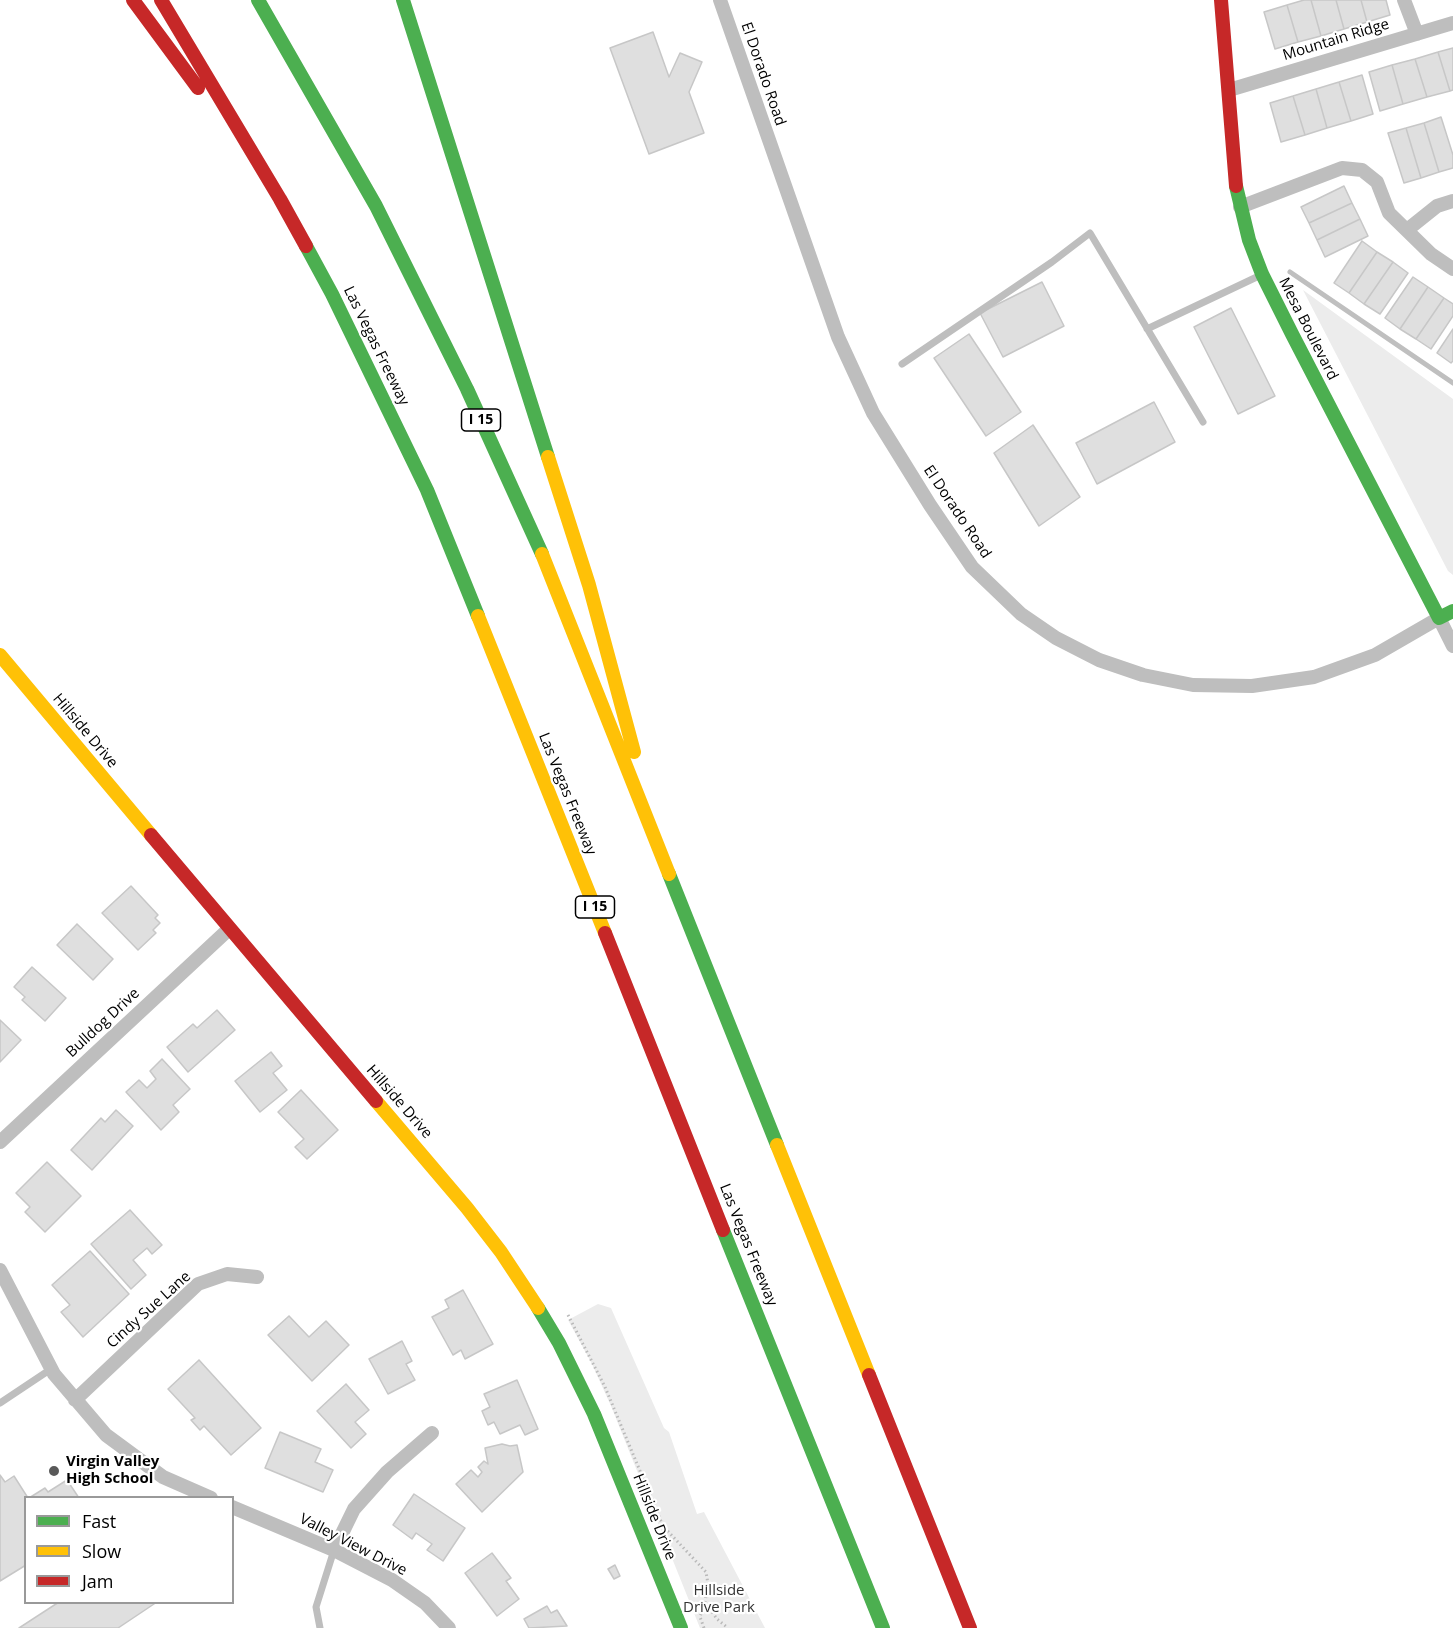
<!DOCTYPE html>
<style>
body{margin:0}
#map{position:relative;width:1453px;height:1628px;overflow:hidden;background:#fff;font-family:"Open Sans",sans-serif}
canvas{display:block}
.legend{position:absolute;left:24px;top:1496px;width:210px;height:108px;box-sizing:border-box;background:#fff;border:2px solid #999;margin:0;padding:8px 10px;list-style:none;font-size:18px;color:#000}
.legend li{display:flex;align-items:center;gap:12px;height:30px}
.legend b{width:30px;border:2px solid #999}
</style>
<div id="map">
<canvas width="1453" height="1628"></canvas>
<ul class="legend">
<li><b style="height:8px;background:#4caf50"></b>Fast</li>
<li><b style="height:8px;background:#ffc107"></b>Slow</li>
<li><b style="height:8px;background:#c62828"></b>Jam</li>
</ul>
</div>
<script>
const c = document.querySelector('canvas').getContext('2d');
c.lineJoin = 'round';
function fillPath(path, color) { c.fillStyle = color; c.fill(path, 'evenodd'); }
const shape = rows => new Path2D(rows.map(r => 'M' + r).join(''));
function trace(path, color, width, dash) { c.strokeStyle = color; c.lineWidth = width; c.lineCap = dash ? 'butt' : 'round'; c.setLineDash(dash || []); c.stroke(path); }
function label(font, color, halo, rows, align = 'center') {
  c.font = font + ' "Open Sans",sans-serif'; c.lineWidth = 4.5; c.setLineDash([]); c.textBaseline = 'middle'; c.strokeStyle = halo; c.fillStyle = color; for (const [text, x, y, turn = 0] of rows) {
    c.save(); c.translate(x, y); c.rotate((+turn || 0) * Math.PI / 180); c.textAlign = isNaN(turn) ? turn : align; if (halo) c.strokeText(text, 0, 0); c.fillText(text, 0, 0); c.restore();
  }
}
fillPath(shape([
 [1303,290,1453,399,1453,575,1448,571],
 [598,1304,611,1308,664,1428,669,1432,697,1514,704,1512,765,1628,700,1628,611,1406,592,1364,568,1320]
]), '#ececec');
trace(shape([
 [1290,272,1453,383]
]), '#bfbfbf', 5);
const building = shape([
 [1304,0,1311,0,1321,36,1298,42,1287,5,1304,0],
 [1311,0,1336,0,1344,29,1321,36,1311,0],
 [1336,0,1361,0,1367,22,1344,29,1336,0],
 [1361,0,1386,0,1390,15,1367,22,1361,0],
 [1287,5,1298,42,1275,49,1264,12,1287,5],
 [653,32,669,77,680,53,702,62,689,92,704,133,649,154,610,48,653,32],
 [1453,48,1453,90,1450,91,1438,52,1453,48],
 [1438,52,1450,91,1427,97,1415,59,1438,52],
 [1415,59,1427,97,1403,104,1392,65,1415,59],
 [1392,65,1403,104,1380,111,1369,72,1392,65],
 [1362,75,1373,114,1351,121,1339,82,1362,75],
 [1339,82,1351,121,1327,128,1316,89,1339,82],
 [1316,89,1327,128,1305,135,1293,96,1316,89],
 [1293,96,1305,135,1281,142,1270,103,1293,96],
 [1441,117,1453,155,1453,168,1439,172,1424,123,1441,117],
 [1424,123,1439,172,1421,178,1406,128,1424,123],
 [1406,128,1421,178,1404,183,1388,133,1406,128],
 [1344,186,1352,203,1309,223,1301,207,1344,186],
 [1352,203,1360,219,1317,240,1309,223,1352,203],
 [1360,219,1368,236,1325,257,1317,240,1360,219],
 [1362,241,1377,252,1349,293,1334,283,1362,241],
 [1377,252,1393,262,1364,304,1349,293,1377,252],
 [1393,262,1408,273,1380,314,1364,304,1393,262],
 [1413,277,1428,287,1400,329,1385,318,1413,277],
 [1042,282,1064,326,1003,357,980,313,1042,282],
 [1428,287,1444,298,1416,339,1400,329,1428,287],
 [1444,298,1453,304,1453,316,1431,349,1416,339,1444,298],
 [1231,308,1275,396,1238,414,1194,327,1231,308],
 [1453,329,1453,361,1451,363,1437,353,1453,329],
 [969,334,1021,412,986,436,934,358,969,334],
 [1154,402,1175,442,1097,484,1076,443,1154,402],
 [1033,425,1080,497,1039,526,994,453,1033,425],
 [131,886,158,915,155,918,160,923,153,930,156,933,138,950,102,913,131,886],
 [77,924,113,959,93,980,57,945,77,924],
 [32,967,66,998,45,1021,22,1000,25,997,14,987,32,967],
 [217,1010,235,1030,188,1072,167,1047,193,1024,197,1028,217,1010],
 [0,1020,21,1040,0,1062,0,1020],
 [271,1052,282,1066,273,1073,287,1090,260,1112,235,1081,271,1052],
 [162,1059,190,1089,173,1105,179,1112,161,1130,126,1092,139,1080,147,1088,156,1079,150,1071,162,1059],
 [301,1090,338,1130,307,1159,295,1147,304,1139,278,1112,301,1090],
 [116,1110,133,1126,92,1170,71,1150,101,1118,105,1122,116,1110],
 [47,1162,81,1196,45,1232,25,1212,30,1207,16,1193,47,1162],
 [130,1210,162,1245,152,1254,147,1248,133,1260,146,1275,131,1289,91,1244,130,1210],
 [90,1251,129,1294,83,1337,61,1312,70,1305,52,1285,90,1251],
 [463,1290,493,1344,465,1359,461,1350,453,1355,432,1317,449,1308,445,1300,463,1290],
 [289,1316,309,1337,326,1321,349,1345,312,1381,268,1335,289,1316],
 [402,1341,412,1361,406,1364,415,1380,388,1394,369,1359,402,1341],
 [199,1360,261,1428,231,1455,204,1426,200,1430,191,1420,195,1418,168,1389,199,1360],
 [517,1380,538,1429,525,1435,520,1425,500,1434,494,1422,488,1425,482,1411,490,1407,484,1394,517,1380],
 [346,1384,369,1410,355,1422,366,1434,351,1448,317,1411,346,1384],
 [280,1432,321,1449,315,1462,333,1470,323,1492,265,1468,280,1432],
 [502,1444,510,1446,517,1445,523,1472,482,1512,456,1484,471,1470,478,1477,482,1472,478,1467,484,1461,488,1464,485,1448,502,1444],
 [0,1475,5,1482,14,1476,28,1498,26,1498,26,1565,0,1581,0,1475],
 [67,1480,79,1498,29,1498,45,1488,48,1492,67,1480],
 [414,1494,465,1528,443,1561,427,1550,432,1544,416,1533,412,1539,393,1525,414,1494],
 [492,1553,511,1578,506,1581,519,1599,497,1616,465,1573,492,1553],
 [615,1565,620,1576,614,1579,608,1569,615,1565],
 [59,1602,157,1602,118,1628,19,1628,59,1602],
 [547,1606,551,1613,557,1610,567,1626,529,1628,524,1619,547,1606]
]);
fillPath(building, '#dfdfdf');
trace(building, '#c7c7c7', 1.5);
trace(shape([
 [568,1315,605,1387,663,1526,706,1572,708,1584,705,1602,717,1619,728,1628],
 [704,1628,700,1617,705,1602]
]), '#b9b9b9', 3, [1.5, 3]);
trace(shape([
 [1147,329,1261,275],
 [902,364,1052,262,1090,233,1203,422],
 [0,1403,51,1369],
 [320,1628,316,1607,334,1550]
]), '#bebebe', 7);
trace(shape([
 [720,0,838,337,873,413,930,505,972,567,1021,614,1056,638,1099,660,1143,675,1193,685,1252,686,1314,677,1375,655,1439,618,1453,646],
 [1404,0,1417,34],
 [1229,90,1453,23],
 [1240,207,1342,168,1362,170,1377,182,1389,213,1431,254,1453,269],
 [1407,230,1437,206,1453,201],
 [0,1142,229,929],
 [0,1270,54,1374,106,1435,163,1477,211,1498],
 [75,1400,198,1284,227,1274,257,1277],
 [232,1507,334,1550,392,1580,425,1603,449,1628],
 [334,1550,354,1509,387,1472,432,1433]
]), '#bebebe', 14);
trace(shape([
 [258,0,376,206,467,389,542,554],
 [403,0,548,457],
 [1236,186,1249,240,1262,274,1292,334,1439,618,1453,611],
 [306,246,332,294,427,490,478,616],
 [669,874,777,1145],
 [723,1230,883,1628],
 [538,1308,559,1343,594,1414,681,1628]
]), '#4caf50', 14);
trace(shape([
 [548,457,589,585,634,752],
 [542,554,669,874],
 [478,616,605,933],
 [0,655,151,835],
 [376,1101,467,1208,501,1252,538,1308],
 [777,1145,869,1375]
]), '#ffc107', 14);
trace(shape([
 [133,0,198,88],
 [161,0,280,199,306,246],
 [1221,0,1236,186],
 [151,835,376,1101],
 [605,933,723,1230],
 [869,1375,970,1628]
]), '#c62828', 14);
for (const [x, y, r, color] of [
 [54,1471,6,"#595959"]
]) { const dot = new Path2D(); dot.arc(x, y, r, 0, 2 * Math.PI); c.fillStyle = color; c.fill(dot); trace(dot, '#fff', 2); }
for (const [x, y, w] of [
 [481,420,39],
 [595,907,39]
]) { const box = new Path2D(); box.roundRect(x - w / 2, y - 11, w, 22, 4.5); c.fillStyle = '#fff'; c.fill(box); trace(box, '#000', 1.5); }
label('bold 14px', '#000', null, [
 ["I 15",481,420],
 ["I 15",595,907]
]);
label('15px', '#000', '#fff', [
 ["Mountain Ridge",1336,40,-17],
 ["El Dorado Road",763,74,71],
 ["Mesa Boulevard",1308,329,63],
 ["Las Vegas Freeway",376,346,64],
 ["El Dorado Road",957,512,56],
 ["Hillside Drive",85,731,50],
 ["Las Vegas Freeway",567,794,68],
 ["Bulldog Drive",103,1023,-43],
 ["Hillside Drive",399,1102,49],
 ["Las Vegas Freeway",748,1245,68],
 ["Cindy Sue Lane",149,1310,-42],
 ["Hillside Drive",654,1517,68],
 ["Valley View Drive",353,1545,27]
]);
label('bold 15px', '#000', '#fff', [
 ["Virgin Valley",66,1462],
 ["High School",66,1479]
], 'left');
label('15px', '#333', '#fff', [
 ["Hillside",719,1591],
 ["Drive Park",719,1608]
]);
</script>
